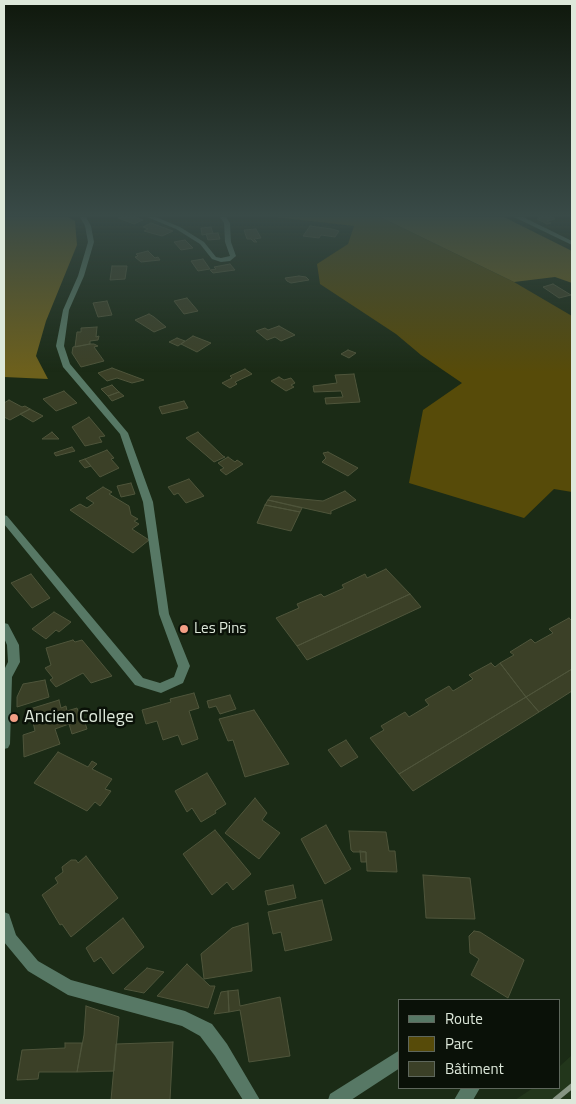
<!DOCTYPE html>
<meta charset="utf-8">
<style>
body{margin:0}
#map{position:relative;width:576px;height:1104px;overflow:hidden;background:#1b2b16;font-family:"Titillium Web",sans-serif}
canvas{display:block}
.frame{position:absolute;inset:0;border:5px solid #dde8da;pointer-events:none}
.legend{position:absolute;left:398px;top:999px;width:162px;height:90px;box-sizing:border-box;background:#0a1108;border:1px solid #5e675c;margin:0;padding:6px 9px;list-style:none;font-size:15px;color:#dde8da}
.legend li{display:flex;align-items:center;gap:10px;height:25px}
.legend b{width:25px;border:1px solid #5e675c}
</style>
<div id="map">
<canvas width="576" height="1104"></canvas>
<div class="frame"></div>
<ul class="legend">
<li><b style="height:6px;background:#577865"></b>Route</li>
<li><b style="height:14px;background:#574b09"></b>Parc</li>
<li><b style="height:14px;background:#3b4027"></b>Bâtiment</li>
</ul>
</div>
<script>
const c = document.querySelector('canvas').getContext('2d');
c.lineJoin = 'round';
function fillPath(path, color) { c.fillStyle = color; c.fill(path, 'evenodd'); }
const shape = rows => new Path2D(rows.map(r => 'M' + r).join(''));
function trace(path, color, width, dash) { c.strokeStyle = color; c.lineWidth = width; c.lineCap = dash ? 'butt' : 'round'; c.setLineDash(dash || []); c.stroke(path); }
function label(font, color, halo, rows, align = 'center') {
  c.font = font + ' "Titillium Web",sans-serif'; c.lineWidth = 5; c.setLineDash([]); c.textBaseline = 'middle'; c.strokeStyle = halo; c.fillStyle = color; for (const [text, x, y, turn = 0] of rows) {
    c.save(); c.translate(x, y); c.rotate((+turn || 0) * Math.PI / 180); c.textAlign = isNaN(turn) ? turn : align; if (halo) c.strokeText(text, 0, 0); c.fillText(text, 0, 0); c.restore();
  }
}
fillPath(shape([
 [572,1055,572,1100,515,1100,533,1088,560,1088,560,1066]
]), '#22361b');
fillPath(shape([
 [276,217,380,217,514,282,572,316,572,492,554,489,524,518,409,483,423,410,462,383,421,355,396,334,320,284,317,264,348,244,354,226]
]), '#574b09');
fillPath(shape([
 [4,217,68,217,75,221,77,245,46,321,36,356,48,379,4,377],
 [380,217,504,217,572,251,572,283,555,277,514,282]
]), '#6d601c');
fillPath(shape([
 [572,217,572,220,567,217,572,217]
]), '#071613');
const building = shape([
 [120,217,135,217,143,220,134,224,118,218,120,217],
 [538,217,553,217,555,219,547,221,551,223,547,224,537,219,540,219,538,217],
 [151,223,173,231,162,236,144,231,148,229,143,227,151,223],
 [310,226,332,229,339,231,335,237,321,235,319,238,303,236,310,226],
 [211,227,213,233,202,235,201,228,211,227],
 [256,229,261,238,254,239,257,242,254,242,251,239,247,239,244,230,256,229],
 [218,233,220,239,208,240,206,234,218,233],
 [185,240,193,248,181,250,174,242,185,240],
 [148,251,155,258,158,257,160,260,141,262,135,257,138,256,136,254,148,251],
 [203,259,210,269,198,271,191,261,203,259],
 [230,264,235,270,213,273,210,270,216,269,214,267,230,264],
 [112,266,127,266,125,279,110,280,112,266],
 [299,276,306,277,309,280,291,283,287,281,285,278,299,276],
 [553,284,571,295,559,298,543,287,553,284],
 [187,298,198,311,184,314,174,301,187,298],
 [107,301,112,315,98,317,93,303,107,301],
 [149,314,154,317,166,327,154,332,135,320,149,314],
 [279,326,295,335,281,341,275,337,267,340,256,331,265,328,268,330,279,326],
 [97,327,96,337,99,336,98,340,90,341,90,344,75,347,77,332,81,332,81,328,97,327],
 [193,336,211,343,197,352,181,344,193,336],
 [177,338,185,341,178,346,169,342,177,338],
 [90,344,94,344,98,346,94,347,104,361,81,367,72,353,73,347,90,344],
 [348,350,356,353,349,358,341,354,348,350],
 [112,368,144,380,132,383,117,378,107,381,98,373,112,368],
 [245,369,252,374,235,382,237,384,230,388,222,383,232,378,230,376,245,369],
 [354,374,360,402,326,404,325,398,343,397,341,391,314,392,313,386,337,383,335,375,354,374],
 [279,377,284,380,291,378,295,383,291,385,294,387,286,391,271,381,279,377],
 [112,385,119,392,108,396,101,389,112,385],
 [64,391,77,403,56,411,43,399,64,391],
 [119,392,124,396,112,401,108,396,119,392],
 [9,400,22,407,25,406,30,409,10,420,4,417,4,403,9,400],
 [184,401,188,408,162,414,159,407,184,401],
 [30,409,43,416,33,422,20,414,30,409],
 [89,417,105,436,99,437,102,442,85,446,72,427,89,417],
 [52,432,59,439,42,439,52,432],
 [198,432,223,456,225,457,214,462,186,438,198,432],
 [72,447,75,451,56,456,54,453,72,447],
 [107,450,114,458,111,459,119,468,100,477,85,459,107,450],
 [328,452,358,468,348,476,322,462,326,458,323,453,328,452],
 [228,457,235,462,237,460,243,464,226,475,220,470,224,468,218,463,228,457],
 [85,459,91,466,85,468,79,461,85,459],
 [189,479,204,496,186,503,178,493,174,495,168,487,189,479],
 [131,483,135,494,121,497,117,486,131,483],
 [103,487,112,492,109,494,129,506,131,515,138,519,134,521,139,524,132,529,149,540,133,553,70,510,80,504,87,508,94,503,86,498,103,487],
 [345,491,356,500,331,511,331,514,268,500,271,496,323,501,345,491],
 [268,500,302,508,300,512,265,505,268,500],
 [265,505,300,512,291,531,257,523,265,505],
 [386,569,410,594,297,646,276,618,299,608,297,604,321,594,324,597,344,588,342,585,365,574,367,578,386,569],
 [31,574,50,598,32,608,11,583,31,574],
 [410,594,421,607,307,660,297,646,410,594],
 [54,612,71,622,59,632,56,630,46,639,32,629,54,612],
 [569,618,572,621,572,669,526,697,500,663,514,655,510,652,531,639,535,643,553,633,549,629,569,618],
 [73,640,75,642,82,640,112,676,91,683,83,673,56,687,50,680,53,678,45,668,51,665,46,648,73,640],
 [491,663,495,667,500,663,526,697,399,774,370,738,384,730,381,726,405,712,409,717,429,705,425,700,449,686,453,691,473,679,469,675,491,663],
 [572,669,572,691,539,712,526,697,572,669],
 [45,680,49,697,17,707,17,697,23,684,45,680],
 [194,693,199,708,189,711,198,739,182,745,178,735,163,740,157,721,146,724,142,710,171,702,170,699,194,693],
 [230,695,236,709,220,714,216,706,209,708,207,701,230,695],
 [526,697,539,712,413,791,399,774,526,697],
 [59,700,61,708,66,706,67,711,77,708,79,714,82,713,87,729,72,734,69,724,55,729,60,744,24,757,23,735,35,731,30,709,59,700],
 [254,710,289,764,245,777,233,740,228,741,219,719,254,710],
 [346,740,358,757,341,767,328,750,346,740],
 [58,752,88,767,92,761,97,764,92,769,112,779,105,789,111,791,100,806,95,802,87,811,34,783,58,752],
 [207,773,226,804,215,811,216,813,201,822,192,808,187,812,175,791,207,773],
 [255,798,267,813,262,820,280,833,259,859,225,833,255,798],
 [326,825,351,869,325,884,301,839,326,825],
 [215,830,251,874,233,890,227,882,212,895,183,854,215,830],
 [349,831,386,832,389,851,395,851,397,872,367,871,366,852,353,852,351,850,349,831],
 [360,851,366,852,366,862,361,862,360,851],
 [86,856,118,898,71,937,62,924,60,925,42,895,58,883,55,878,63,872,62,867,71,860,76,860,78,863,86,856],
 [423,875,470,878,475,919,426,918,423,875],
 [293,885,296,898,268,905,265,891,293,885],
 [322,900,332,940,285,951,281,932,273,934,268,912,322,900],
 [123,918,144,947,113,974,101,957,94,962,86,948,123,918],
 [248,923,252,971,204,979,201,954,232,928,248,923],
 [474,931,480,932,524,960,508,998,471,975,479,959,470,953,469,936,474,931],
 [187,964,210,986,215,986,208,1008,157,996,187,964],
 [147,968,164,972,144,993,124,989,147,968],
 [238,990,240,1006,280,997,290,1056,249,1062,240,1010,229,1012,228,991,238,990],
 [228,991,229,1012,214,1014,221,992,228,991],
 [86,1006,119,1017,114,1071,77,1072,84,1035,86,1006],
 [173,1042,170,1100,111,1100,116,1044,173,1042],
 [65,1043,82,1043,77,1072,39,1072,38,1079,17,1080,22,1050,65,1048,65,1043]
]);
fillPath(building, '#3b4027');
trace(building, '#4f553b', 1);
fillPath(shape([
 [80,217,86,217,91,226,94,242,84,276,69,310,64,346,70,364,128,433,153,502,169,614,190,666,183,683,161,693,135,685,4,524,4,515,7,516,143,678,160,683,174,677,178,666,159,614,143,502,120,434,63,367,56,346,63,310,78,276,88,242,85,226,80,217],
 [147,217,156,217,180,227,204,242,216,257,221,258,230,256,225,242,224,223,220,217,226,217,230,223,231,242,236,256,230,261,221,262,212,259,200,244,176,229,147,217],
 [514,217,523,217,572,241,572,245,514,217],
 [4,623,8,624,19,645,20,662,12,677,10,744,8,748,4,749,4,670,8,662,7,645,4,638,4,623],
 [4,912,9,914,16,935,38,961,71,980,185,1011,212,1024,227,1044,260,1100,243,1100,215,1056,200,1036,182,1026,68,995,28,971,4,942,4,912],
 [400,1050,400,1068,351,1100,328,1100,330,1094,400,1050],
 [461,1088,480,1088,473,1100,454,1100,461,1088]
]), '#577865');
trace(shape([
 [555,1100,572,1086]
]), '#869483', 5.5);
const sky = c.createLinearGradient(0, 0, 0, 372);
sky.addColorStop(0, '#0f180c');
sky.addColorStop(0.58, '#394a47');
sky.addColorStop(1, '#394a4700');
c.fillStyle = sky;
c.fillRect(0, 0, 576, 372);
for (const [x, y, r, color] of [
 [184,629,5,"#f39f85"],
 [14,718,5,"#f39f85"]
]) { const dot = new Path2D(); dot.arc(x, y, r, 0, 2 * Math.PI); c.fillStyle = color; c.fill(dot); trace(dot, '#0a1108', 2); }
label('15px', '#dde8da', '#0a1108', [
 ["Les Pins",194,629]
], 'left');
label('18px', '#dde8da', '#0a1108', [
 ["Ancien College",24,718]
], 'left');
</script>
